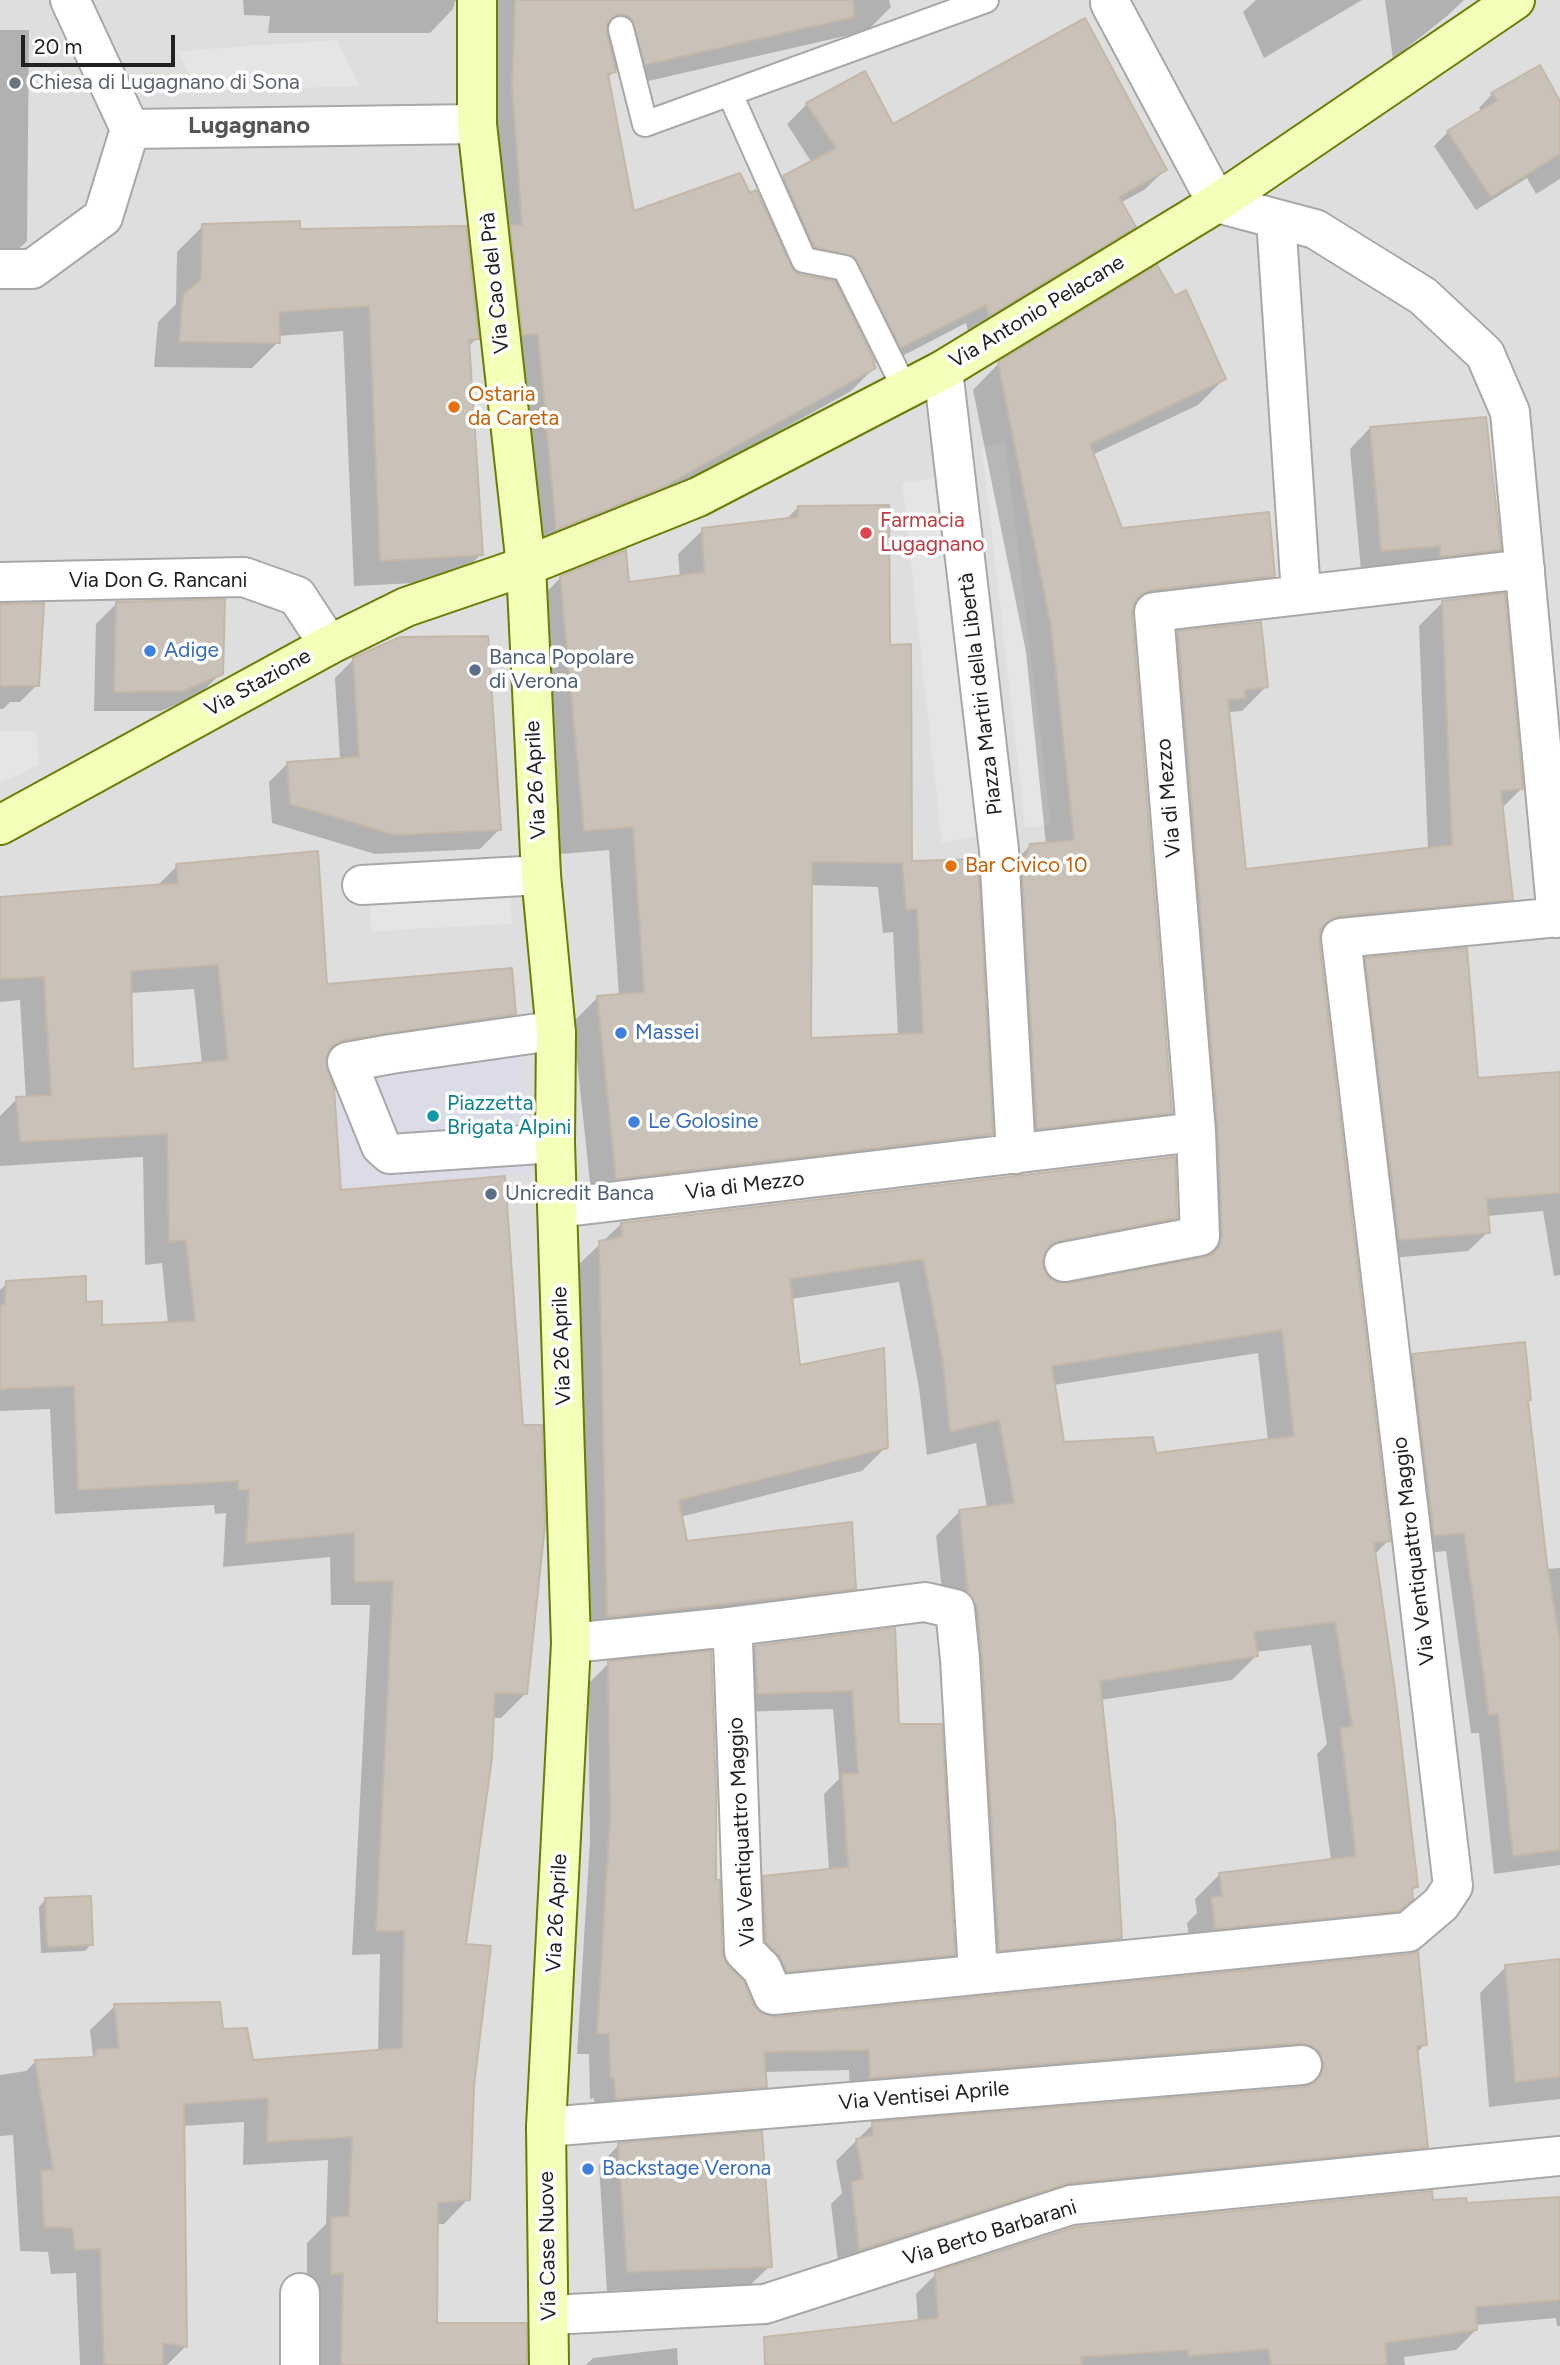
<!DOCTYPE html>
<meta charset="utf-8">
<style>
body{margin:0}
#map{position:relative;width:1560px;height:2365px;overflow:hidden;background:#f2efe7;font-family:Figtree,sans-serif}
canvas{display:block}
.scale{position:absolute;left:21px;top:35px;width:154px;height:32px;box-sizing:border-box;border:4px solid #212121;border-top:0;padding-left:9px;font-size:21px;line-height:24px;white-space:nowrap;color:#212121;-webkit-text-stroke:5px #fff;paint-order:stroke}
</style>
<div id="map">
<canvas width="1560" height="2365"></canvas>
<div class="scale">20 m</div>
</div>
<script>
const c = document.querySelector('canvas').getContext('2d');
c.lineJoin = 'round';
function fillPath(path, color) { c.fillStyle = color; c.fill(path, 'evenodd'); }
const shape = rows => new Path2D(rows.map(r => 'M' + r).join(''));
function trace(path, color, width, dash) { c.strokeStyle = color; c.lineWidth = width; c.lineCap = dash ? 'butt' : 'round'; c.setLineDash(dash || []); c.stroke(path); }
function label(font, color, halo, rows, align = 'center') {
  c.font = font + ' Figtree,sans-serif'; c.lineWidth = 7; c.setLineDash([]); c.textBaseline = 'middle'; c.strokeStyle = halo; c.fillStyle = color; for (const [text, x, y, turn = 0] of rows) {
    c.save(); c.translate(x, y); c.rotate((+turn || 0) * Math.PI / 180); c.textAlign = isNaN(turn) ? turn : align; if (halo) c.strokeText(text, 0, 0); c.fillText(text, 0, 0); c.restore();
  }
}
fillPath(shape([
 [0,0,1560,0,1560,2365,0,2365]
]), '#dfdede');
fillPath(shape([
 [337,40,360,86,197,91,178,51],
 [1005,441,1051,825,1025,827,982,448],
 [940,477,983,835,942,843,902,483],
 [0,731,36,731,39,765,0,783],
 [510,893,512,924,371,931,369,900]
]), '#e5e5e5');
fillPath(shape([
 [518,1033,538,1173,339,1188,340,1174,332,1059]
]), '#dcdbe8');
fillPath(shape([
 [243,0,889,0,891,7,867,31,622,87,617,69,607,78,633,213,801,276,838,284,834,276,763,198,784,177,812,163,787,124,807,104,892,126,1165,170,1144,190,1120,203,1133,227,1113,247,969,335,966,323,881,367,841,290,838,292,874,368,851,391,641,508,533,552,464,4,455,1,453,9,430,33,268,33,270,16,244,15],
 [1256,0,1362,0,1264,58,1243,12],
 [1385,0,1464,0,1447,16,1393,59],
 [0,30,29,30,27,241,0,267],
 [1540,68,1560,104,1560,179,1536,194,1527,178,1476,210,1434,146,1448,132,1482,112,1479,108,1492,94],
 [203,226,299,231,477,338,468,347,481,554,455,581,354,586,343,331,278,336,278,342,252,368,154,367,158,322,176,304,177,252],
 [999,363,1224,379,1198,405,1092,455,1121,530,1273,575,1247,601,1131,615,1171,1112,1145,1138,1011,1154,1004,872,1030,846,1046,844,1026,652,973,390],
 [1370,428,1499,549,1479,570,1361,571,1350,449],
 [798,507,888,647,910,863,991,1133,967,1158,592,1202,573,1022,597,998,619,996,609,850,560,854,537,602,561,577,628,584,680,578,678,554,703,530,786,520],
 [810,885,878,887,883,933,893,932,898,1036,810,1040],
 [1443,602,1521,789,1502,808,1511,899,1487,923,1317,939,1388,1541,1374,1555,1417,1886,1411,1892,1411,1898,1387,1923,1191,1952,1187,1923,1197,1913,1195,1899,1219,1875,1331,1861,1317,1754,1327,1744,1311,1645,1255,1652,1256,1656,1232,1680,1100,1700,1121,1938,1096,1962,975,1974,945,1617,936,1536,960,1511,987,1508,976,1443,927,1455,919,1388,899,1282,791,1299,798,1367,886,1447,862,1471,680,1517,685,1543,854,1588,830,1612,584,1641,576,1267,621,1224,1176,1217,1151,1242,1041,1263,1047,1278,1056,1284,1068,1285,1198,1260,1194,1156,1154,657,1178,633,1266,687,1242,711,1228,712,1245,871,1428,850,1419,626],
 [1258,1353,1268,1441,1155,1455,1063,1444,1054,1385],
 [117,603,221,673,200,694,161,711,94,711,96,624],
 [0,606,37,685,20,702,10,702,3,709,0,709],
 [354,659,499,830,480,849,375,854,272,823,269,782,288,763,340,760,335,678],
 [177,866,325,986,514,1013,490,1038,324,1063,340,1192,525,1694,501,1718,492,1718,464,1946,472,2085,468,2199,444,2224,436,2224,436,2325,527,2365,318,2365,307,2298,307,2243,326,2224,328,2160,243,2165,244,2122,183,2126,186,2346,167,2365,80,2365,76,2273,51,2274,48,2252,20,2251,13,2135,0,2136,0,2075,26,2071,36,2061,90,2059,93,2056,90,2030,115,2006,221,2030,251,2062,378,2052,380,1954,352,1955,370,1605,331,1605,330,1557,223,1567,226,1513,215,1514,214,1505,55,1514,50,1409,0,1411,0,1290,7,1283,100,1326,168,1324,162,1263,145,1265,143,1157,0,1166,0,1116,17,1099,26,1099,20,1000,0,1002,0,899,157,886],
 [194,989,202,1064,131,1071,130,993],
 [1366,959,1476,1080,1560,1073,1560,1275,1554,1276,1543,1211,1487,1216,1488,1232,1468,1251,1380,1259,1347,979],
 [1413,1356,1529,1399,1526,1402,1546,1569,1560,1568,1560,1865,1494,1874,1479,1733,1471,1733,1446,1551,1415,1554,1394,1375],
 [894,1630,898,1726,953,1954,934,1973,768,1990,745,1896,764,1877,829,1871,824,1794,839,1779,833,1709,738,1712,737,1666,756,1647],
 [609,1663,714,1882,720,1952,726,1967,760,2015,775,2019,1425,2044,1416,2054,1426,2147,1405,2167,1047,2203,839,2270,831,2204,842,2193,836,2161,873,2124,1303,2089,1300,2074,850,2098,849,2070,764,2072,765,2086,744,2107,595,2119,594,2098,590,2099,589,2054,577,2054,590,1840,588,1684],
 [45,1900,91,1944,85,1951,41,1953,39,1907],
 [1560,1961,1560,2099,1489,2107,1480,1993,1506,1967],
 [619,2145,770,2266,749,2286,607,2291,599,2165],
 [1560,2199,1560,2326,1557,2326,1556,2318,1475,2325,1476,2330,1456,2350,1404,2357,1405,2365,778,2365,918,2322,916,2294,936,2274,1432,2202,1465,2205],
 [677,2348,678,2365,586,2365,593,2358]
]), '#0003');
const building = shape([
 [515,0,853,0,854,17,645,65,632,19,626,15,618,14,611,18,607,24,607,33,616,72,608,74,634,211,740,173,750,193,756,190,794,271,801,275,835,281,875,362,873,363,876,368,667,485,556,530,538,334,522,335,510,225,522,225,512,85,515,0],
 [1085,18,1167,170,1119,197,1136,227,989,316,986,305,901,348,854,257,814,247,783,176,836,148,806,103,865,71,893,124,1085,18],
 [1540,65,1560,101,1560,154,1491,197,1447,131,1498,100,1491,93,1540,65],
 [300,221,300,229,466,226,479,339,469,340,483,555,380,561,369,306,279,312,280,343,179,342,183,294,201,280,202,224,300,221],
 [1157,265,1175,296,1186,290,1226,379,1090,444,1122,528,1269,512,1275,576,1151,590,1141,595,1134,603,1132,614,1172,1113,1037,1129,1021,857,1026,857,1030,844,1074,840,1051,626,998,362,1157,265],
 [1486,417,1501,550,1440,557,1440,546,1381,551,1370,427,1486,417],
 [889,505,890,645,911,644,912,861,978,859,993,1134,616,1179,597,996,644,992,633,827,584,831,560,576,626,550,629,582,704,572,702,528,798,517,798,506,889,505],
 [812,862,902,863,906,910,917,909,923,1033,811,1038,812,862],
 [1505,593,1523,789,1501,791,1513,900,1339,916,1328,921,1321,929,1319,940,1390,1541,1374,1543,1395,1690,1418,1887,1412,1888,1413,1899,1399,1911,1215,1929,1211,1897,1222,1896,1219,1873,1356,1856,1340,1728,1352,1726,1335,1622,1254,1632,1258,1656,1100,1681,1115,1822,1122,1938,999,1951,982,1657,977,1607,968,1593,959,1510,1014,1503,999,1420,950,1432,943,1363,923,1259,790,1279,800,1365,884,1348,888,1448,679,1500,687,1541,852,1522,856,1589,607,1617,599,1241,622,1237,621,1223,1175,1157,1177,1218,1059,1241,1050,1245,1044,1254,1043,1267,1048,1277,1056,1282,1068,1283,1204,1257,1213,1254,1220,1246,1222,1235,1218,1131,1178,631,1261,622,1268,687,1245,690,1246,698,1228,700,1246,869,1452,845,1442,601,1505,593],
 [1282,1330,1294,1436,1156,1453,1153,1437,1064,1442,1052,1366,1282,1330],
 [225,599,223,674,183,691,114,692,116,602,225,599],
 [44,603,39,686,0,686,0,604,44,603],
 [488,636,501,830,395,835,290,804,287,762,359,757,353,658,400,637,488,636],
 [318,851,327,984,512,968,516,1014,343,1040,331,1047,326,1058,327,1070,334,1088,341,1190,505,1176,523,1425,542,1425,545,1525,527,1694,495,1693,492,1758,466,1944,491,1946,474,2086,470,2200,438,2203,437,2323,527,2323,527,2365,341,2365,343,2273,331,2274,331,2217,349,2216,352,2137,267,2142,268,2098,184,2104,187,2347,163,2343,163,2365,104,2365,100,2249,75,2250,72,2228,44,2227,41,2170,53,2170,35,2060,94,2057,97,2049,119,2048,114,2004,220,2002,223,2029,247,2028,253,2060,402,2048,404,1931,376,1931,393,1581,354,1582,354,1533,246,1543,249,1490,238,1490,238,1481,78,1490,74,1386,0,1389,0,1305,5,1304,6,1281,86,1276,86,1302,102,1301,102,1325,195,1321,186,1240,169,1242,167,1134,20,1142,16,1097,51,1095,44,977,0,979,0,897,178,883,176,864,318,851],
 [218,965,228,1060,133,1069,131,971,218,965],
 [1467,948,1478,1078,1560,1072,1560,1193,1487,1199,1490,1233,1399,1240,1365,958,1467,948],
 [1525,1342,1531,1400,1528,1400,1547,1564,1560,1642,1560,1850,1513,1856,1498,1714,1489,1715,1464,1533,1434,1536,1412,1354,1525,1342],
 [895,1628,899,1724,942,1724,955,1955,787,1972,778,1954,766,1942,763,1876,848,1867,842,1774,858,1773,852,1691,757,1694,755,1646,895,1628],
 [711,1651,716,1793,716,1880,720,1880,722,1952,728,1966,744,1981,753,2004,761,2013,775,2017,1410,1954,1418,1951,1427,2045,1417,2046,1428,2147,1069,2183,859,2250,851,2182,863,2179,856,2139,873,2135,872,2122,1304,2087,1314,2083,1321,2075,1324,2064,1320,2053,1312,2046,1300,2043,870,2078,869,2050,764,2052,767,2087,616,2099,614,2078,610,2078,609,2034,597,2034,610,1818,608,1661,711,1651],
 [91,1896,93,1945,47,1947,45,1898,91,1896],
 [1560,1959,1560,2077,1515,2082,1505,1965,1560,1959],
 [762,2131,772,2267,627,2272,618,2143,762,2131],
 [1432,2191,1433,2200,1466,2198,1467,2203,1560,2197,1560,2300,1476,2307,1477,2330,1385,2343,1387,2365,1271,2365,1268,2349,1188,2356,1188,2350,1081,2357,1082,2365,765,2365,764,2337,938,2318,935,2272,1076,2227,1432,2191]
]);
fillPath(building, '#cac2b9');
trace(building, '#c4b7a8', 2);
const lane = shape([
 [621,29,645,124,986,0],
 [730,94,804,260,845,268,905,389]
]);
const street = shape([
 [70,0,130,129,477,124],
 [1110,3,1217,203,1315,229,1423,296,1485,354,1510,412,1557,918],
 [1276,219,1301,594],
 [0,269,32,269,103,217,130,129],
 [943,370,999,850,1016,1154],
 [0,582,244,577,297,596,329,645],
 [362,885,541,875],
 [555,1143,390,1154,381,1146,347,1062,391,1054,538,1033,556,1033],
 [558,1208,1196,1132],
 [1064,1262,1200,1236,1196,1132,1154,612,1525,569],
 [720,1628,925,1602,955,1609,960,1659,978,1974],
 [571,1643,720,1628,733,1641,744,1951,762,1969,773,1995,1408,1932,1441,1904,1453,1886,1341,938,1560,917],
 [546,2127,1302,2065],
 [300,2293,300,2365],
 [550,2315,765,2304,1071,2205,1560,2156]
]);
const secondary = shape([
 [477,0,477,124,526,566,541,875,556,1033,555,1143,571,1643,546,2127,549,2365],
 [0,825,329,645,406,607,526,566,698,497,943,370,1217,203,1515,0]
]);
trace(lane, '#a8a8a8', 28);
trace(street, '#a8a8a8', 42);
trace(secondary, '#677f00', 42);
trace(lane, '#fff', 24);
trace(street, '#fff', 38);
trace(secondary, '#f5feb9', 38);
for (const [x, y, r, color] of [
 [15,83,7,"#6b7280"],
 [454,407,7,"#e8710a"],
 [866,533,7,"#e0444e"],
 [150,651,7,"#3f7fe0"],
 [475,670,7,"#5c6f8a"],
 [951,866,7,"#e8710a"],
 [621,1033,7,"#3f7fe0"],
 [433,1116,7,"#0f9aa8"],
 [634,1122,7,"#3f7fe0"],
 [491,1194,7,"#5c6f8a"],
 [588,2169,7,"#3f7fe0"]
]) { const dot = new Path2D(); dot.arc(x, y, r, 0, 2 * Math.PI); c.fillStyle = color; c.fill(dot); trace(dot, '#fff', 2.5); }
label('21px', '#5b616d', '#fff', [
 ["Chiesa di Lugagnano di Sona",29,83]
], 'left');
label('21px', '#212121', '#fff', [
 ["Via Cao del Prà",495,283,-96],
 ["Via Antonio Pelacane",1037,312,-31],
 ["Via Don G. Rancani",158,581],
 ["Via Stazione",258,683,-29],
 ["Piazza Martiri della Libertà",981,694,-97],
 ["Via 26 Aprile",536,780,-93],
 ["Via di Mezzo",1169,798,-95],
 ["Via di Mezzo",745,1186,-7],
 ["Via 26 Aprile",562,1346,-92],
 ["Via Ventiquattro Maggio",1414,1551,-97],
 ["Via Ventiquattro Maggio",742,1832,-93],
 ["Via 26 Aprile",557,1913,-87],
 ["Via Ventisei Aprile",924,2096,-5],
 ["Via Berto Barbarani",990,2233,-17],
 ["Via Case Nuove",548,2246,-91]
]);
label('21px', '#c56008', '#fff', [
 ["Ostaria",468,395],
 ["da Careta",468,419],
 ["Bar Civico 10",965,866]
], 'left');
label('21px', '#be3a42', '#fff', [
 ["Farmacia",880,521],
 ["Lugagnano",880,545]
], 'left');
label('21px', '#366cbe', '#fff', [
 ["Adige",164,651],
 ["Massei",635,1033],
 ["Le Golosine",648,1122],
 ["Backstage Verona",602,2169]
], 'left');
label('21px', '#4e5e75', '#fff', [
 ["Banca Popolare",489,658],
 ["di Verona",489,682],
 ["Unicredit Banca",505,1194]
], 'left');
label('21px', '#0d838f', '#fff', [
 ["Piazzetta",447,1104],
 ["Brigata Alpini",447,1128]
], 'left');
label('bold 24px', '#545454', '#fff', [
 ["Lugagnano",249,126]
]);
</script>
